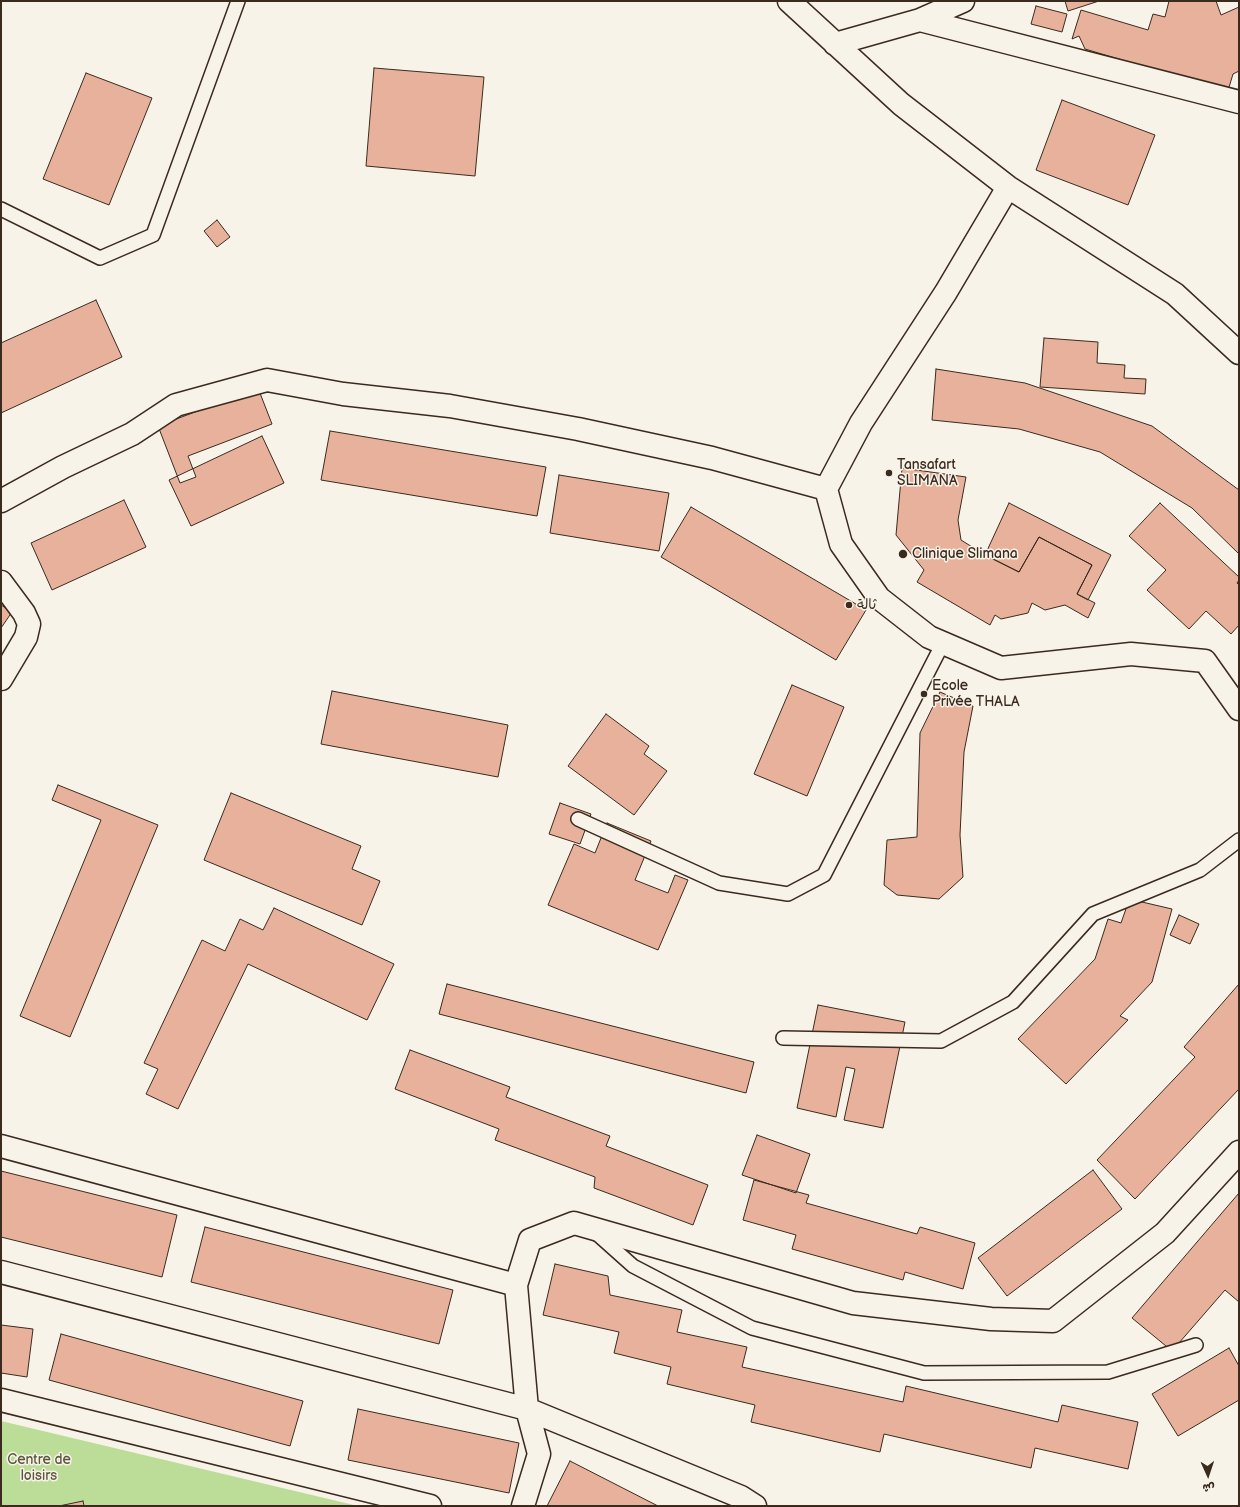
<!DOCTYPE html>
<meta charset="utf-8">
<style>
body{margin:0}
#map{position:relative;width:1240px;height:1507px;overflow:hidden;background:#f7f3e8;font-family:"Balsamiq Sans","Playpen Sans Arabic",sans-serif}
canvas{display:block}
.frame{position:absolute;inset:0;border:2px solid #3b2a1e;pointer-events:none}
.north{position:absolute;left:1188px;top:1455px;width:40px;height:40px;-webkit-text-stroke:3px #f7f3e8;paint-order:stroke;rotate:177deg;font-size:11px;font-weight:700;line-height:16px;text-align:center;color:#3b2a1e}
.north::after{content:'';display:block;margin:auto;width:14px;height:18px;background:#3b2a1e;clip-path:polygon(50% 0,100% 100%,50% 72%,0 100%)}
</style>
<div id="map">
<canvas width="1240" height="1507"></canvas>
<div class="frame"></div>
<div class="north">ش</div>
</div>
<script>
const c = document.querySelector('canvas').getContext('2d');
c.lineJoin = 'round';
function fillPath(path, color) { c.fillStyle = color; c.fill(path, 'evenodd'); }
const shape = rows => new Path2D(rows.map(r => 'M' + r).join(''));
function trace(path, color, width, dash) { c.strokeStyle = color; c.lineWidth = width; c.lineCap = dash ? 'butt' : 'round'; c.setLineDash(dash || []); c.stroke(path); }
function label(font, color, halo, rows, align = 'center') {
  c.font = font + ' "Balsamiq Sans","Playpen Sans Arabic",sans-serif'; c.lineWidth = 3; c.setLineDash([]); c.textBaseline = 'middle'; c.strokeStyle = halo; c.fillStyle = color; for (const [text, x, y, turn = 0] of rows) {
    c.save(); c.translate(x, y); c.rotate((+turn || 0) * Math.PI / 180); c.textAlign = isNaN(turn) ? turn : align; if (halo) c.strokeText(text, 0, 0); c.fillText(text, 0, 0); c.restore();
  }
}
fillPath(shape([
 [1,1421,358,1506,1,1506]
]), '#bbdd97');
const building = shape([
 [1065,1,1099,1,1068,11,1065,1],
 [1169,1,1216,1,1221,15,1239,7,1239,71,1233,74,1227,94,1206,85,1085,49,1079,36,1072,39,1081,10,1148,30,1153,14,1165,17,1169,1],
 [1036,6,1067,14,1062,32,1031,24,1036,6],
 [374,68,484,77,475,176,366,166,374,68],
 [86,73,152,98,109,205,43,179,86,73],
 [1062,100,1155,135,1128,205,1036,170,1062,100],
 [217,220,230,237,217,247,204,231,217,220],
 [96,300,122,357,1,413,1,343,96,300],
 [1044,338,1098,342,1097,363,1125,365,1124,378,1146,379,1145,394,1040,387,1044,338],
 [936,369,1025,383,1152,426,1239,490,1239,554,1192,508,1100,452,1019,429,932,420,936,369],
 [258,388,272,424,188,456,196,477,180,483,158,426,258,388],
 [330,431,546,467,537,516,321,480,330,431],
 [262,436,284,483,191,526,169,480,262,436],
 [902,468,966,477,958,520,961,540,985,555,1019,572,1039,537,1092,565,1077,594,1095,603,1088,618,1065,605,1045,610,1032,603,1028,613,1001,619,995,615,990,625,917,582,924,570,896,535,902,468],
 [559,475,669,493,659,551,550,533,559,475],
 [124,500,146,547,52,590,31,543,124,500],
 [1009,503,1111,555,1088,600,1077,594,1092,565,1039,537,1019,572,985,555,1009,503],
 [1160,503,1239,577,1239,580,1237,583,1239,585,1239,625,1231,634,1206,611,1189,629,1147,590,1166,570,1129,536,1160,503],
 [691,507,866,610,836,660,661,557,691,507],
 [1,605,12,612,1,628,1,605],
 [792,685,844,707,807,796,754,774,792,685],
 [332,691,508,725,498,777,321,744,332,691],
 [940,692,973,706,964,752,960,835,963,877,939,899,897,895,884,885,887,840,917,837,920,733,940,692],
 [606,714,649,746,644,754,667,771,634,815,568,766,606,714],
 [58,785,158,825,70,1037,20,1016,101,820,52,800,58,785],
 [231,793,361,846,352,869,380,881,362,925,204,860,231,793],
 [560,803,591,814,580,844,549,834,560,803],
 [607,823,651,841,635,880,668,893,675,875,688,880,658,950,548,905,574,844,595,853,607,823],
 [1142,902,1172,909,1152,982,1120,1016,1128,1020,1066,1084,1018,1039,1095,959,1108,919,1121,923,1127,906,1142,902],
 [274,908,394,964,367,1020,248,964,178,1109,146,1094,158,1069,144,1063,202,940,225,951,240,919,263,930,274,908],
 [1179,915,1199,924,1190,944,1170,935,1179,915],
 [447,984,754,1062,746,1093,439,1014,447,984],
 [1239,984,1239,1089,1135,1199,1097,1160,1195,1057,1184,1047,1239,984],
 [818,1005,905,1022,883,1128,844,1120,855,1069,846,1067,836,1117,797,1108,818,1005],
 [410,1050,510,1087,506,1097,610,1136,606,1146,708,1185,693,1225,594,1188,595,1177,495,1140,499,1129,395,1089,410,1050],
 [757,1135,810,1154,796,1193,742,1175,757,1135],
 [1093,1170,1122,1209,1007,1296,978,1258,1093,1170],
 [1,1171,177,1215,162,1277,1,1237,1,1171],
 [754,1180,809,1195,806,1203,917,1234,920,1227,975,1243,963,1289,905,1272,903,1280,792,1249,796,1235,743,1220,754,1180],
 [1239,1193,1239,1302,1225,1290,1172,1351,1132,1318,1239,1193],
 [205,1227,453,1290,439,1344,191,1282,205,1227],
 [555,1264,608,1276,610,1295,682,1310,677,1332,747,1347,742,1367,903,1402,906,1386,1058,1422,1062,1405,1138,1422,1128,1469,1035,1448,1031,1468,884,1434,880,1452,751,1422,755,1405,667,1384,671,1367,614,1353,619,1332,543,1315,555,1264],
 [1,1325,33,1329,27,1377,1,1373,1,1325],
 [61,1334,303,1401,290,1446,49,1380,61,1334],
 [1229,1348,1239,1366,1239,1400,1178,1436,1152,1394,1229,1348],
 [358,1409,519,1443,509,1493,348,1460,358,1409],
 [570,1461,658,1506,547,1506,570,1461],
 [83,1501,84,1506,59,1506,83,1501]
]);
fillPath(building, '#e7b19b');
trace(building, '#3b2a1e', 1);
const lane = shape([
 [1,209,100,258,153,235,238,1],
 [578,819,719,883,788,894,824,875,943,643],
 [783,1038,941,1041,1013,1002,1093,914,1200,870,1239,840],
 [596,1233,633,1266,752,1328,924,1373,1108,1372,1196,1345]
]);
const street = shape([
 [789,1,901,104,1008,187,1175,294,1239,353],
 [920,20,1239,102],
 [835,44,920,20,963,1],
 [826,489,841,544,879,598,929,637,1001,668,1131,654,1205,661,1239,709],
 [1,501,63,467,132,434,176,405,267,380,343,394,450,406,578,429,712,458,826,489,861,423,946,292,1008,187],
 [1,582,24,613,29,624,26,637,1,679],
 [1,1146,516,1285],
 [1,1272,527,1409,741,1497,755,1506],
 [1,1400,430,1506],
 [523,1506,539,1454,527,1409,516,1285,530,1240,574,1223,853,1303,991,1319,1053,1321,1165,1233,1239,1152]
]);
trace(lane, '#3b2a1e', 16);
trace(street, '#3b2a1e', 25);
trace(lane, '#f7f3e8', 13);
trace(street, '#f7f3e8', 22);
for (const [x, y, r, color] of [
 [889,473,4,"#3b2a1e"],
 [903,554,5,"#3b2a1e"],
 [849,605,4,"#3b2a1e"],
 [924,694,4,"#3b2a1e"]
]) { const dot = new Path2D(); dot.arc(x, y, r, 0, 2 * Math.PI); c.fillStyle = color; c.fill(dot); trace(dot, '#f7f3e8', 1.5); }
label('14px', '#3b2a1e', '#f7f3e8', [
 ["Tansafart",897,465],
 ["SLIMANA",897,481],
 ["Clinique Slimana",912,554],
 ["ثالة",857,605],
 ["Ecole",932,686],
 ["Privée THALA",932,702]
], 'left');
label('14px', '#5b573c', '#f7f3e8', [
 ["Centre de",39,1460],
 ["loisirs",39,1476]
]);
</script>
